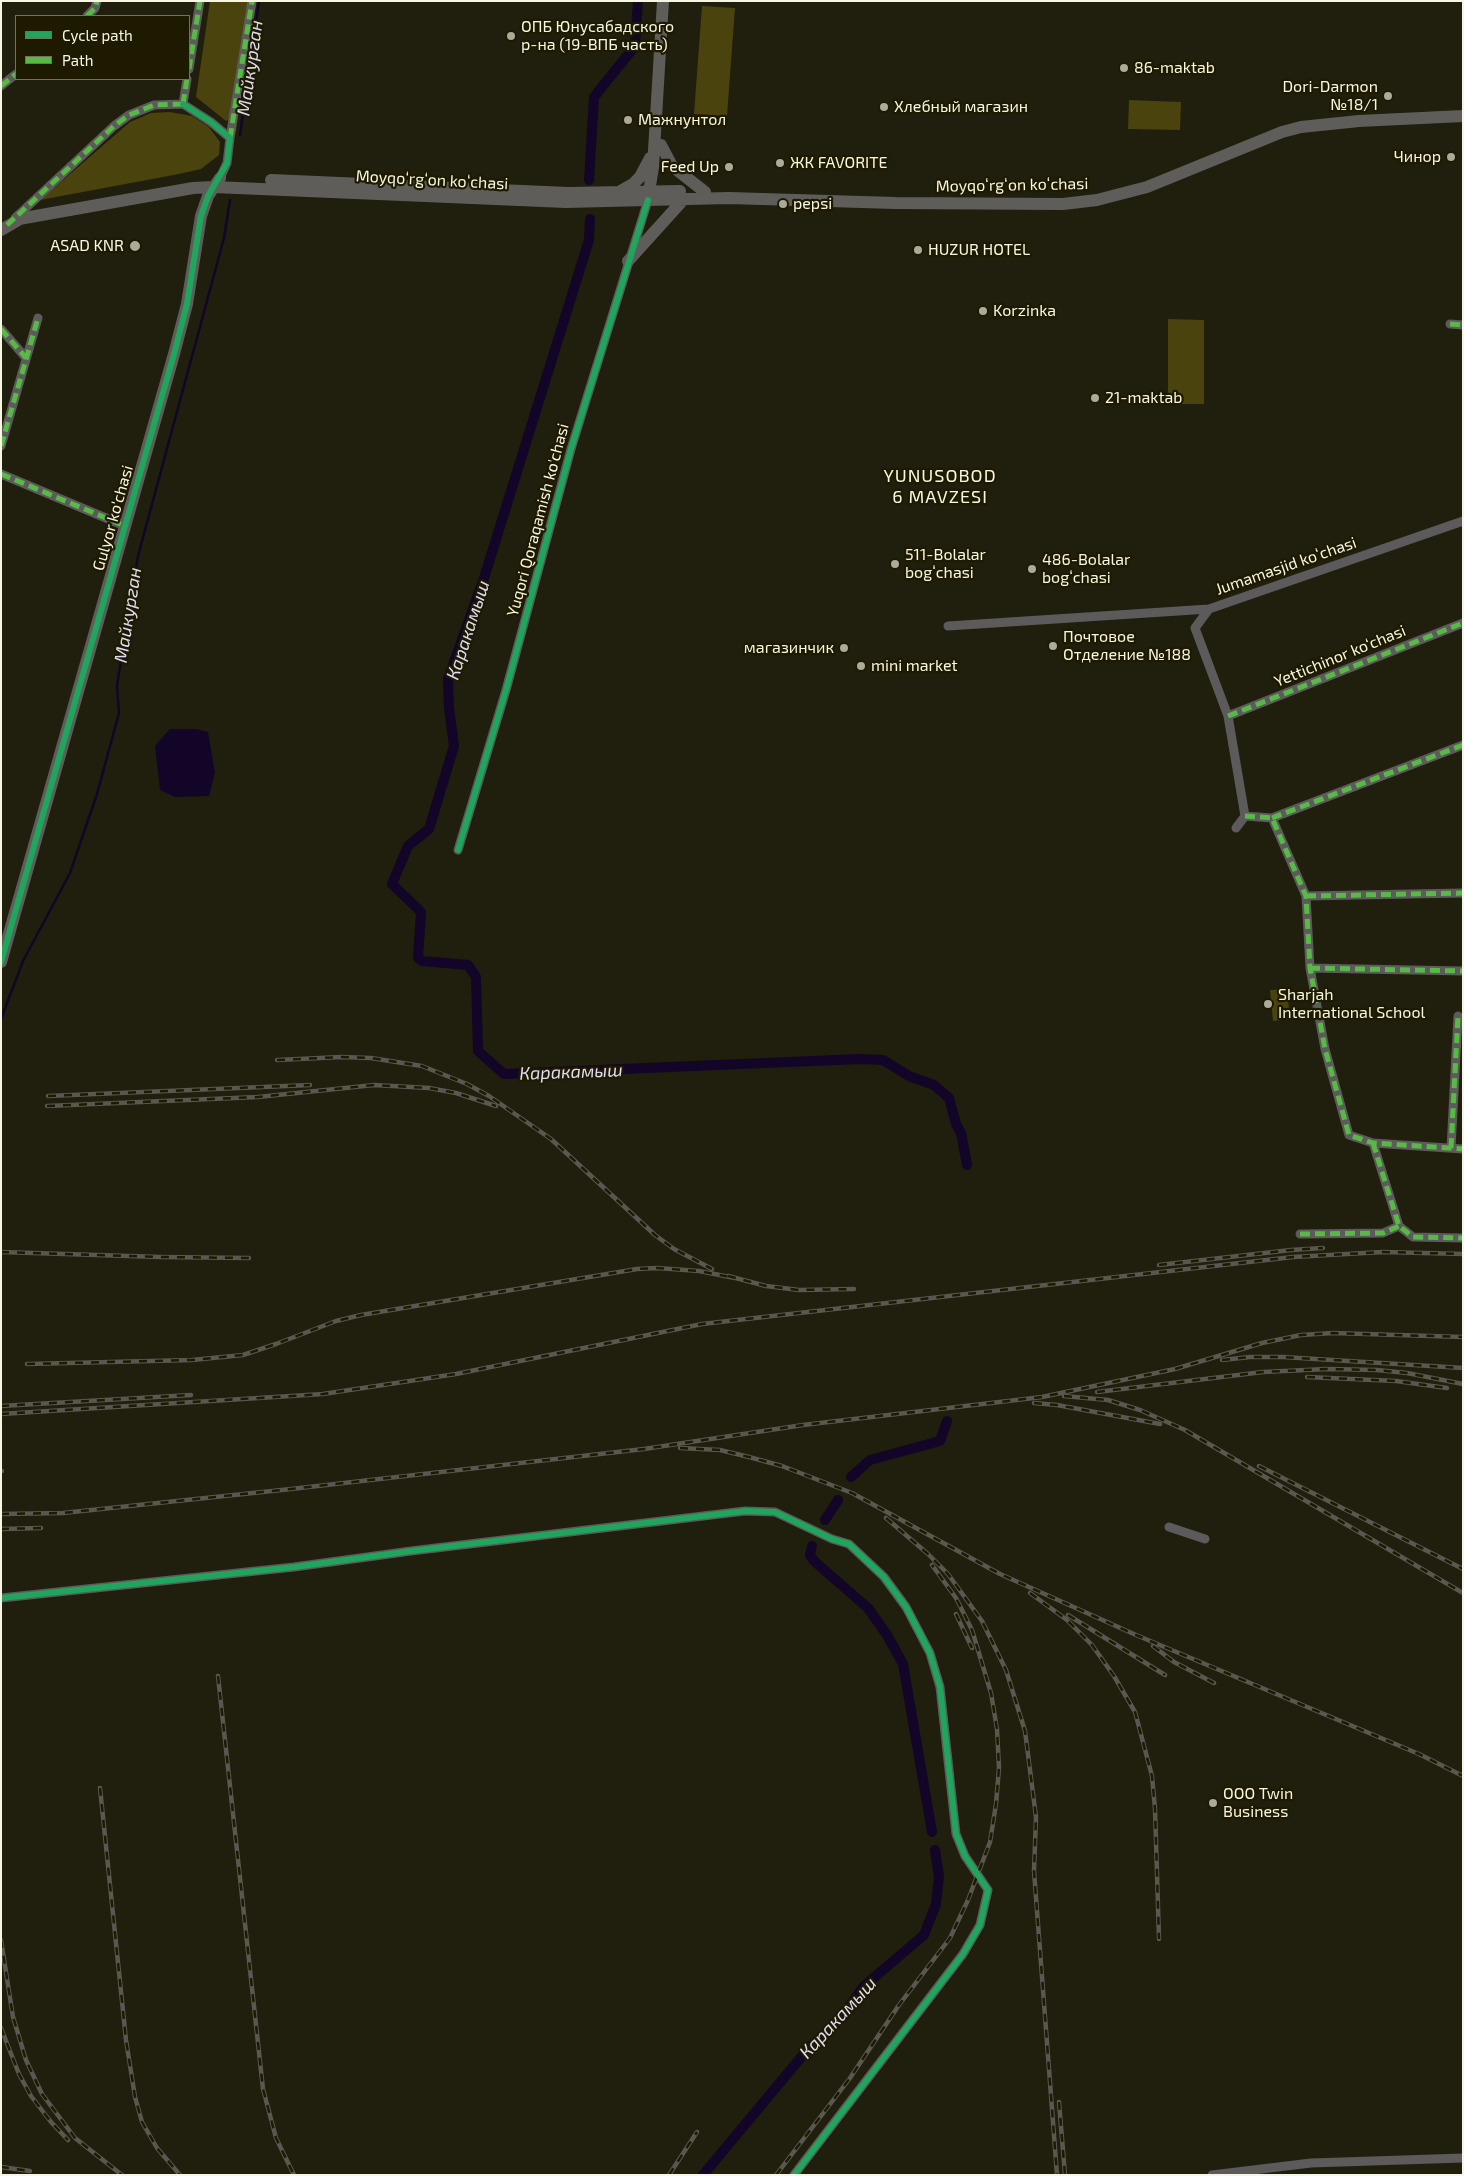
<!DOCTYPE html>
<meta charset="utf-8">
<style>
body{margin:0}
#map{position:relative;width:1464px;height:2176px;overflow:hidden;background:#201e0d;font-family:"Exo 2",sans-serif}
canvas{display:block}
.frame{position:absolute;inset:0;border:2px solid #f7f5e3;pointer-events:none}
.legend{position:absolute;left:15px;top:15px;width:175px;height:65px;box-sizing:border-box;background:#1e1a00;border:1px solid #75725b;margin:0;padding:6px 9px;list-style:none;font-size:15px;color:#f7f5e3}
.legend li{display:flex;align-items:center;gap:10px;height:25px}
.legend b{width:25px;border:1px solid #75725b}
</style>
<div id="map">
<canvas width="1464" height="2176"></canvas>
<div class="frame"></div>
<ul class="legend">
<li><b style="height:6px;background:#20a55d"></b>Cycle path</li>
<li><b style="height:6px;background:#58b947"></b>Path</li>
</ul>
</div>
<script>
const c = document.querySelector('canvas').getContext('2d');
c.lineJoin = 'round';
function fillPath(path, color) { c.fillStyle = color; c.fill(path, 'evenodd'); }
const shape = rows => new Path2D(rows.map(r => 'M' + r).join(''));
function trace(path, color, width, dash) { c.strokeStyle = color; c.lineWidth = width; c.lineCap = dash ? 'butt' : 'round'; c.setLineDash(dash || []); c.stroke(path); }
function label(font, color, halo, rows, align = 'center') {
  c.font = font + ' "Exo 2",sans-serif'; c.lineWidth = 4.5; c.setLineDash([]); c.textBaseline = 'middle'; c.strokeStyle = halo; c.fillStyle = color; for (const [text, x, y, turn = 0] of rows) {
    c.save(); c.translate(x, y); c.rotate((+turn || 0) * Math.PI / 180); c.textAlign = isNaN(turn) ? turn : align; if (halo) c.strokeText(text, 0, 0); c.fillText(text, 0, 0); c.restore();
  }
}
fillPath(shape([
 [210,1,249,1,232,118,226,121,196,97],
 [702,6,735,8,727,116,694,114],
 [1129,100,1181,102,1180,130,1128,129],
 [170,112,192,116,208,126,220,142,219,155,201,169,179,174,40,200,130,122,151,113],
 [1168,319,1204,320,1204,404,1168,404],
 [1287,989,1290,1019,1273,1021,1270,990]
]), '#4a430d');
fillPath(shape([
 [170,729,196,729,208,732,215,773,209,796,175,797,160,790,155,746]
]), '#130527');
trace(shape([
 [240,135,259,1],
 [1,1019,23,961,70,873,97,794,119,713,117,685,138,556,224,238,230,200]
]), '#130527', 2.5);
trace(shape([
 [589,180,594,97,635,46,638,1],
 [590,219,589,240,484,578,448,679,449,708,454,746,429,829,408,846,392,884,421,912,418,958,422,961,468,965,476,977,478,1051,504,1074,860,1059,883,1060,909,1076,934,1085,949,1098,956,1124,961,1133,967,1165],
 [851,1477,870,1460,940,1441,947,1421],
 [825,1520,838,1500],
 [812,1546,810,1555,814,1561,868,1608,887,1635,903,1664,932,1832],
 [703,2175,808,2049,838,2022,864,1986,924,1935,936,1904,939,1877,935,1850]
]), '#130527', 10);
trace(shape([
 [87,16,95,8,97,1],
 [189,69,200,1],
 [1,86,16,74],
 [183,104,211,122,230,138,227,163,220,178],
 [183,104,187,79],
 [230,138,252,1],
 [15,218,114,126,129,115,154,105,183,104],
 [1450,324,1463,325],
 [1,329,26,358],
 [1,446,38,318],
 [1,474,125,526],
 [948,626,1209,609],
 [1228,716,1463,623],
 [1245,816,1228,716,1195,628,1209,609,1463,521],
 [1245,816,1272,818,1306,896,1310,968,1325,1049,1349,1135,1373,1143,1463,1149],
 [1272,818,1463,745],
 [1236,828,1245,816],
 [458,850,506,690,571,449,648,200],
 [1306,896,1463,893],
 [1310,968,1463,971],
 [1373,1143,1399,1226,1413,1237,1463,1238],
 [1451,1148,1458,1016],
 [1300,1234,1383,1233,1399,1226],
 [1169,1527,1205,1539],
 [1,1598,294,1567,411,1551,745,1511,775,1512,832,1539,849,1544,884,1577,906,1607,930,1653,940,1687,956,1834,965,1856,988,1890,980,1925,963,1954,794,2175],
 [1212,2175,1311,2163,1463,2158]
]), '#5c5a5a', 9);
trace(shape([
 [661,145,672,166,705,192],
 [271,180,568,193,680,191],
 [619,192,633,184,640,177,650,158],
 [648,198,653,167,663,1],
 [19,219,193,188,214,187,566,202,729,198,895,203,1063,204,1097,200,1147,187,1282,132,1301,127,1359,121,1463,116],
 [1,230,25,216],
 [628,261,684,199],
 [1,962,174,354,187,304,201,216,208,196,220,178]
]), '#5f5d5a', 12);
const rail = shape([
 [277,1060,342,1057,371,1058,422,1066,467,1084,489,1096,551,1139,655,1235,674,1249,712,1269],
 [48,1096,310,1085],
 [47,1106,258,1097,374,1085,429,1088,456,1093,496,1106],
 [1,1252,160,1257,249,1258],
 [1159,1265,1291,1250,1323,1248],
 [728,1276,766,1286,799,1290,854,1289],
 [1222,1360,1250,1357,1283,1357,1463,1368],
 [27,1364,192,1360,243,1355,276,1344,336,1321,361,1315,637,1269,657,1268,699,1271,735,1278],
 [1307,1377,1396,1381,1447,1388],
 [1097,1392,1263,1372,1327,1369,1377,1370,1407,1373,1463,1384],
 [1064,1396,1108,1400,1140,1410,1185,1430,1463,1593],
 [1034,1403,1057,1405,1160,1424],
 [1,1406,191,1395],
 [1,1414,323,1394,456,1374,702,1324,1293,1257,1383,1252,1463,1254],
 [680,1448,720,1450,749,1457,782,1466,852,1493,1000,1574,1136,1635,1419,1754,1463,1776],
 [1259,1466,1463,1569],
 [1,1471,2,1471],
 [1,1514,63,1513,291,1489,644,1449,803,1425,1042,1397,1175,1369,1262,1343,1301,1335,1333,1333,1463,1337],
 [886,1518,928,1554,948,1574,982,1621,1006,1670,1025,1731,1036,1817,1034,1871,1057,2175],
 [1,1529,41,1528],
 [1030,1593,1067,1620,1092,1645,1114,1676,1135,1712,1152,1776,1155,1809,1159,1939],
 [956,1614,972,1648],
 [1068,1615,1165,1675],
 [1153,1646,1174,1662,1214,1683],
 [218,1676,263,2089,276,2138,294,2175],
 [100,1788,126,2040,135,2097,142,2122,157,2148,180,2175],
 [1,1940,13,2017,26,2060,42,2094,75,2138,122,2175],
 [1,2028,19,2074,31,2096,51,2122,68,2140],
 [1059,2102,1065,2175],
 [1,2167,30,2171],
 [669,2175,697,2132],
 [776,2175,850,2078,899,2005,950,1938,968,1900,990,1842,996,1804,999,1768,997,1729,991,1693,972,1630,956,1598,932,1565]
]);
trace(rail, '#595850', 4.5);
trace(rail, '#1e1a00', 2.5, [8]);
trace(shape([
 [87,16,95,8,97,1],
 [189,69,200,1],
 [1,86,16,74],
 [183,104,187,79],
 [230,138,252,1],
 [7,225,114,126,129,115,154,105,183,104],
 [1450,324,1463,325],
 [1,329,26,358],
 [1,446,38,318],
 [1,474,125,526],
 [1228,716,1463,623],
 [1245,816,1272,818,1306,896,1310,968,1325,1049,1349,1135,1373,1143,1463,1149],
 [1272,818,1463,745],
 [1306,896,1463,893],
 [1310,968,1463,971],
 [1373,1143,1399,1226,1413,1237,1463,1238],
 [1451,1148,1458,1016],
 [1300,1234,1383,1233,1399,1226]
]), '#58b947', 5, [10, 5]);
trace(shape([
 [458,850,506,690,571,449,648,200],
 [1,962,174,354,187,304,201,216,208,196,227,163,230,138,211,122,183,104],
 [1,1598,294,1567,411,1551,745,1511,775,1512,832,1539,849,1544,884,1577,906,1607,930,1653,940,1687,956,1834,965,1856,988,1890,980,1925,963,1954,794,2175]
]), '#20a55d', 6);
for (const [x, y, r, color] of [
 [511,36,5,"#acaa98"],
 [1124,68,5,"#acaa98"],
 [1388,96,5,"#acaa98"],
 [884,107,5,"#acaa98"],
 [628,120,5,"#acaa98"],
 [1451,157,5,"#acaa98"],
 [780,163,5,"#acaa98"],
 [729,167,5,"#acaa98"],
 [783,204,5,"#acaa98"],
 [135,246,6,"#acaa98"],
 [918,250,5,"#acaa98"],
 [983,311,5,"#acaa98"],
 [1095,398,5,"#acaa98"],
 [895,564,5,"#acaa98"],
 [1032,569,5,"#acaa98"],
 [1053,646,5,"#acaa98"],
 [844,648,5,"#acaa98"],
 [861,666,5,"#acaa98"],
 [1268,1004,5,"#acaa98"],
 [1213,1803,5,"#acaa98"]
]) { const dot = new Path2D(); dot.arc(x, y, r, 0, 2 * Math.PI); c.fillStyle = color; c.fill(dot); trace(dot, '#1e1a00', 2); }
label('16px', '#f7f5e3', '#1e1a00', [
 ["ОПБ Юнусабадского",521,27],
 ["р-на (19-ВПБ часть)",521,45],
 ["86-maktab",1134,68],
 ["Dori-Darmon",1378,87,"right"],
 ["№18/1",1378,105,"right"],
 ["Хлебный магазин",894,107],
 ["Мажнунтол",638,120],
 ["Чинор",1441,157,"right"],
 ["ЖК FAVORITE",790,163],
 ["Feed Up",719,167,"right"],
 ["pepsi",793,204],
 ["ASAD KNR",124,246,"right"],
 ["HUZUR HOTEL",928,250],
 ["Korzinka",993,311],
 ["21-maktab",1105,398],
 ["511-Bolalar",905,555],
 ["bogʻchasi",905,573],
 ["486-Bolalar",1042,560],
 ["bogʻchasi",1042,578],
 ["Почтовое",1063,637],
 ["Отделение №188",1063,655],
 ["магазинчик",834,648,"right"],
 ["mini market",871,666],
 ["Sharjah",1278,995],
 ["International School",1278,1013],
 ["ООО Twin",1223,1794],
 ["Business",1223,1812]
], 'left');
label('16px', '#f7f5e3', '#1e1a00', [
 ["Moyqoʻrgʻon koʻchasi",432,180,3],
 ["Moyqoʻrgʻon koʻchasi",1012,185,-1],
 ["Gulyor ko'chasi",113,518,-74],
 ["Yuqori Qoraqamish ko'chasi",538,520,-75],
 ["Jumamasjid koʻchasi",1286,566,-19],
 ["Yettichinor ko‘chasi",1340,656,-22]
]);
label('italic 18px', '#e0dbf3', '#1e1a00', [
 ["Майкурган",250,68,-82],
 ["Майкурган",128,615,-81],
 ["Каракамыш",468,630,-72],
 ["Каракамыш",571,1072,-2],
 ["Каракамыш",838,2018,-47]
]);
c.letterSpacing = '1px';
label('18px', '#f7f5e3', '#1e1a00', [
 ["YUNUSOBOD",940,476],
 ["6 MAVZESI",940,497]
]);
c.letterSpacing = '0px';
</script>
